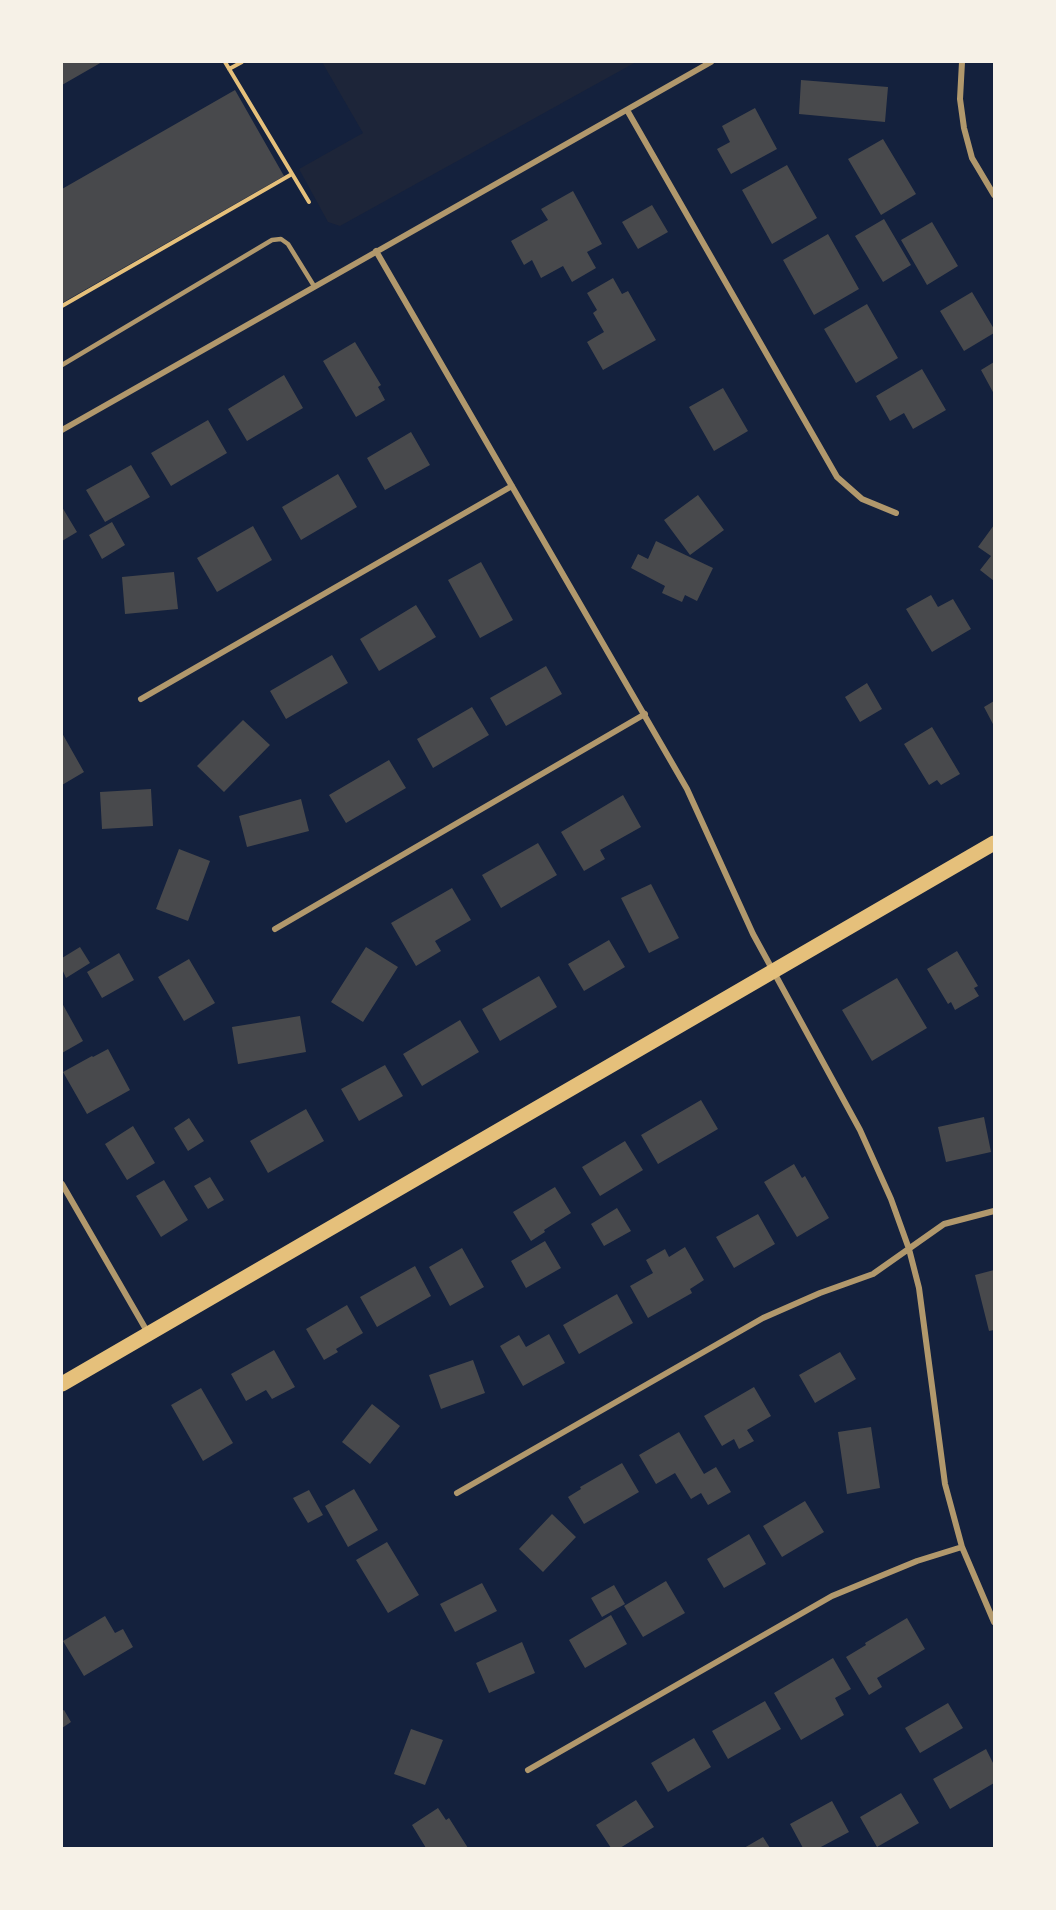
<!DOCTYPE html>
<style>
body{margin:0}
#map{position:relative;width:1056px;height:1910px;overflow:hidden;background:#14213d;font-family:"Noto Serif",serif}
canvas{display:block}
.frame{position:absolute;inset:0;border:63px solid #f6f1e7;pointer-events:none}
</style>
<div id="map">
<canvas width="1056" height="1910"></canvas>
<div class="frame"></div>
</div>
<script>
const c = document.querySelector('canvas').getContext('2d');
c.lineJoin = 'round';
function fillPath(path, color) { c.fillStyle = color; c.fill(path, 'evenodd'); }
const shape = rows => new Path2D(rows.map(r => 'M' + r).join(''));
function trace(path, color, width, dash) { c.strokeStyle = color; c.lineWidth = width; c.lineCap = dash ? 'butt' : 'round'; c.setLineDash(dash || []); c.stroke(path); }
fillPath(shape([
 [322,62,636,62,340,226,328,222,299,169,363,133]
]), '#1d2539');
fillPath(shape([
 [62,62,102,62,62,85],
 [801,80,888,87,885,122,799,114],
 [235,90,284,176,62,303,62,189],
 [755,108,777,149,731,174,717,149,730,142,722,126],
 [883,139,916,194,881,215,848,159],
 [787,165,817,218,772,244,742,190],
 [573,191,602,244,587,252,596,268,572,282,563,266,541,278,532,260,524,265,511,241,548,220,541,209],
 [652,205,668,232,638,249,622,222],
 [884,219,911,265,883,282,855,236],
 [932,222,958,266,927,285,901,240],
 [828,234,859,289,814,315,783,260],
 [613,278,622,294,628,291,656,340,603,370,587,342,604,332,593,313,597,310,587,293],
 [972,292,994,329,994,333,964,351,940,311],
 [867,304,898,358,856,383,824,329],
 [355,342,381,385,378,387,385,400,356,417,323,361],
 [994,362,994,394,981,370],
 [922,369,946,410,913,429,904,413,890,421,876,396],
 [284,375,303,408,247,441,228,409],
 [723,388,748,431,714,451,689,407],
 [208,420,227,453,171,486,151,453],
 [411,432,430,465,385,490,367,458],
 [131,465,150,497,105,522,86,490],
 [338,474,357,507,301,540,282,507],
 [698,495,724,530,690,555,664,520],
 [62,507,77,532,62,541],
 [112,522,125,545,102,559,89,535],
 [994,525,994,581,980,570,991,556,978,547],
 [253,526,272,560,217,592,197,558],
 [656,541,713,568,697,601,685,595,682,602,662,593,665,586,631,568,638,554,648,559],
 [481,562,513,620,480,638,448,580],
 [174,572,178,609,125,614,122,577],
 [931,595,938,607,953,599,971,629,932,652,906,609],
 [416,605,436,637,379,671,360,639],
 [332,655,348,683,286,719,270,691],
 [546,666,562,694,506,726,490,698],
 [867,683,882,709,860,722,845,697],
 [994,701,994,726,984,707],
 [472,707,489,735,433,768,417,739],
 [243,720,270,745,224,792,197,766],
 [932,727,960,774,941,785,937,780,929,785,904,744],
 [62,733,84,772,62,785],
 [389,760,406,788,346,823,329,795],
 [151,789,153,826,102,829,100,792],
 [623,795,641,827,600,850,605,859,584,871,561,832],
 [301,799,309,831,247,847,239,816],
 [538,843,557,875,501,908,482,875],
 [179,849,210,861,188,921,156,909],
 [651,884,679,938,649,953,621,898],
 [452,888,471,920,435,941,441,951,416,966,391,923],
 [609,940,625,967,584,991,568,964],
 [80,947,90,963,66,978,62,969,62,958],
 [366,947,398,967,363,1022,331,1002],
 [957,951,978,986,974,988,979,996,955,1010,951,1002,948,1004,927,969],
 [119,953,134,980,102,998,87,972],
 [189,959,215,1003,184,1021,158,977],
 [539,976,557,1007,500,1041,482,1009],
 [897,978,927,1028,872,1061,842,1010],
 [62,1003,83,1041,62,1053],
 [300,1016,306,1052,238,1064,232,1027],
 [460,1020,479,1052,422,1086,403,1054],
 [108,1049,130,1090,87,1114,63,1072,92,1056,93,1057],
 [385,1065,403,1096,359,1121,341,1089],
 [701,1100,718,1129,658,1164,641,1135],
 [306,1109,324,1141,268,1173,250,1141],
 [984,1117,991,1152,946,1162,938,1127],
 [189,1118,204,1141,188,1151,174,1128],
 [133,1126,155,1163,127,1180,105,1144],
 [625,1141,643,1170,600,1196,582,1167],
 [794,1164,802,1178,805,1176,829,1218,797,1237,764,1182],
 [210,1177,224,1200,208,1209,194,1186],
 [164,1180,188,1220,161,1237,136,1196],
 [555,1187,571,1213,544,1230,545,1232,531,1241,513,1212],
 [617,1208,631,1231,604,1246,591,1224],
 [758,1214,775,1244,734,1268,716,1237],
 [545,1241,561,1268,526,1288,511,1261],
 [685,1247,704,1280,690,1289,692,1293,648,1318,630,1286,653,1273,646,1260,665,1249,669,1257],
 [462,1248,484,1287,450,1306,429,1267],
 [415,1266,431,1296,377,1327,360,1297],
 [994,1270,994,1330,989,1331,975,1275],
 [617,1294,633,1323,579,1354,563,1325],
 [347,1305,363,1333,336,1349,338,1352,324,1360,306,1329],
 [549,1334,565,1363,523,1386,500,1346,519,1335,526,1347],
 [274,1350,295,1387,272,1399,266,1390,246,1401,231,1374],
 [840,1352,856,1379,815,1403,799,1375],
 [473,1360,485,1393,441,1409,429,1375],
 [754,1387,771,1416,747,1430,754,1441,739,1449,734,1439,722,1446,704,1416],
 [201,1388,233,1443,203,1461,171,1405],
 [372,1404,400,1426,370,1464,342,1442],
 [871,1427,880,1488,847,1494,838,1432],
 [679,1432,704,1474,716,1467,731,1492,708,1505,701,1493,691,1499,675,1473,656,1484,639,1455],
 [622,1463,639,1492,584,1524,568,1497,581,1489,580,1487],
 [354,1489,378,1530,348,1547,325,1506],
 [309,1490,323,1515,308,1523,293,1498],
 [805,1501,824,1532,782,1557,763,1526],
 [552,1514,576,1537,543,1572,519,1549],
 [749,1534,766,1564,724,1588,707,1559],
 [387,1542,419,1595,388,1613,356,1560],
 [666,1581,685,1613,643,1637,624,1606],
 [482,1583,497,1611,455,1632,440,1604],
 [614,1585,625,1604,602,1617,591,1598],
 [611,1615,627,1644,585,1668,569,1640],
 [105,1616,115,1633,123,1629,133,1647,84,1676,63,1641],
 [907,1618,925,1649,877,1678,882,1687,869,1695,846,1657,866,1645,865,1643],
 [522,1642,535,1673,489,1693,476,1663],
 [833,1658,851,1689,835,1698,844,1715,801,1740,774,1693],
 [765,1701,781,1729,728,1759,712,1731],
 [948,1703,963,1728,920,1753,905,1728],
 [64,1710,71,1722,62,1728,62,1711],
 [411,1729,443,1740,425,1785,394,1774],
 [694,1738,711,1767,668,1792,651,1763],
 [986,1749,994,1765,994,1783,950,1809,933,1779],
 [901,1793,919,1823,877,1847,860,1817],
 [636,1800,654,1827,620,1848,611,1848,596,1825],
 [832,1801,849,1832,819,1848,803,1848,790,1824],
 [438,1808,446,1820,449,1818,468,1848,426,1848,412,1825],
 [763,1837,770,1848,744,1848]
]), '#48494c');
trace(shape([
 [225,62,309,202],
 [229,69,242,62],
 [62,306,292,174]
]), '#e5c07b', 4);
trace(shape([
 [62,365,272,240,281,239,288,244,314,286]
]), '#b1986c', 4.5);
trace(shape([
 [962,62,960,99,964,128,972,158,994,195],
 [627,110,837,477,862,499,896,513],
 [376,251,687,789,753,934,860,1130,891,1199,909,1249,919,1288,945,1484,962,1547,994,1622],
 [62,430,711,62],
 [141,699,512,486],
 [275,929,645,714],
 [62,1184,148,1333],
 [457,1493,763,1318,820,1293,873,1274,944,1224,994,1211],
 [528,1770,832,1596,917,1561,962,1547]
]), '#b1986c', 6);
trace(shape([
 [62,1384,994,843]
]), '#e5c07b', 15);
</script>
